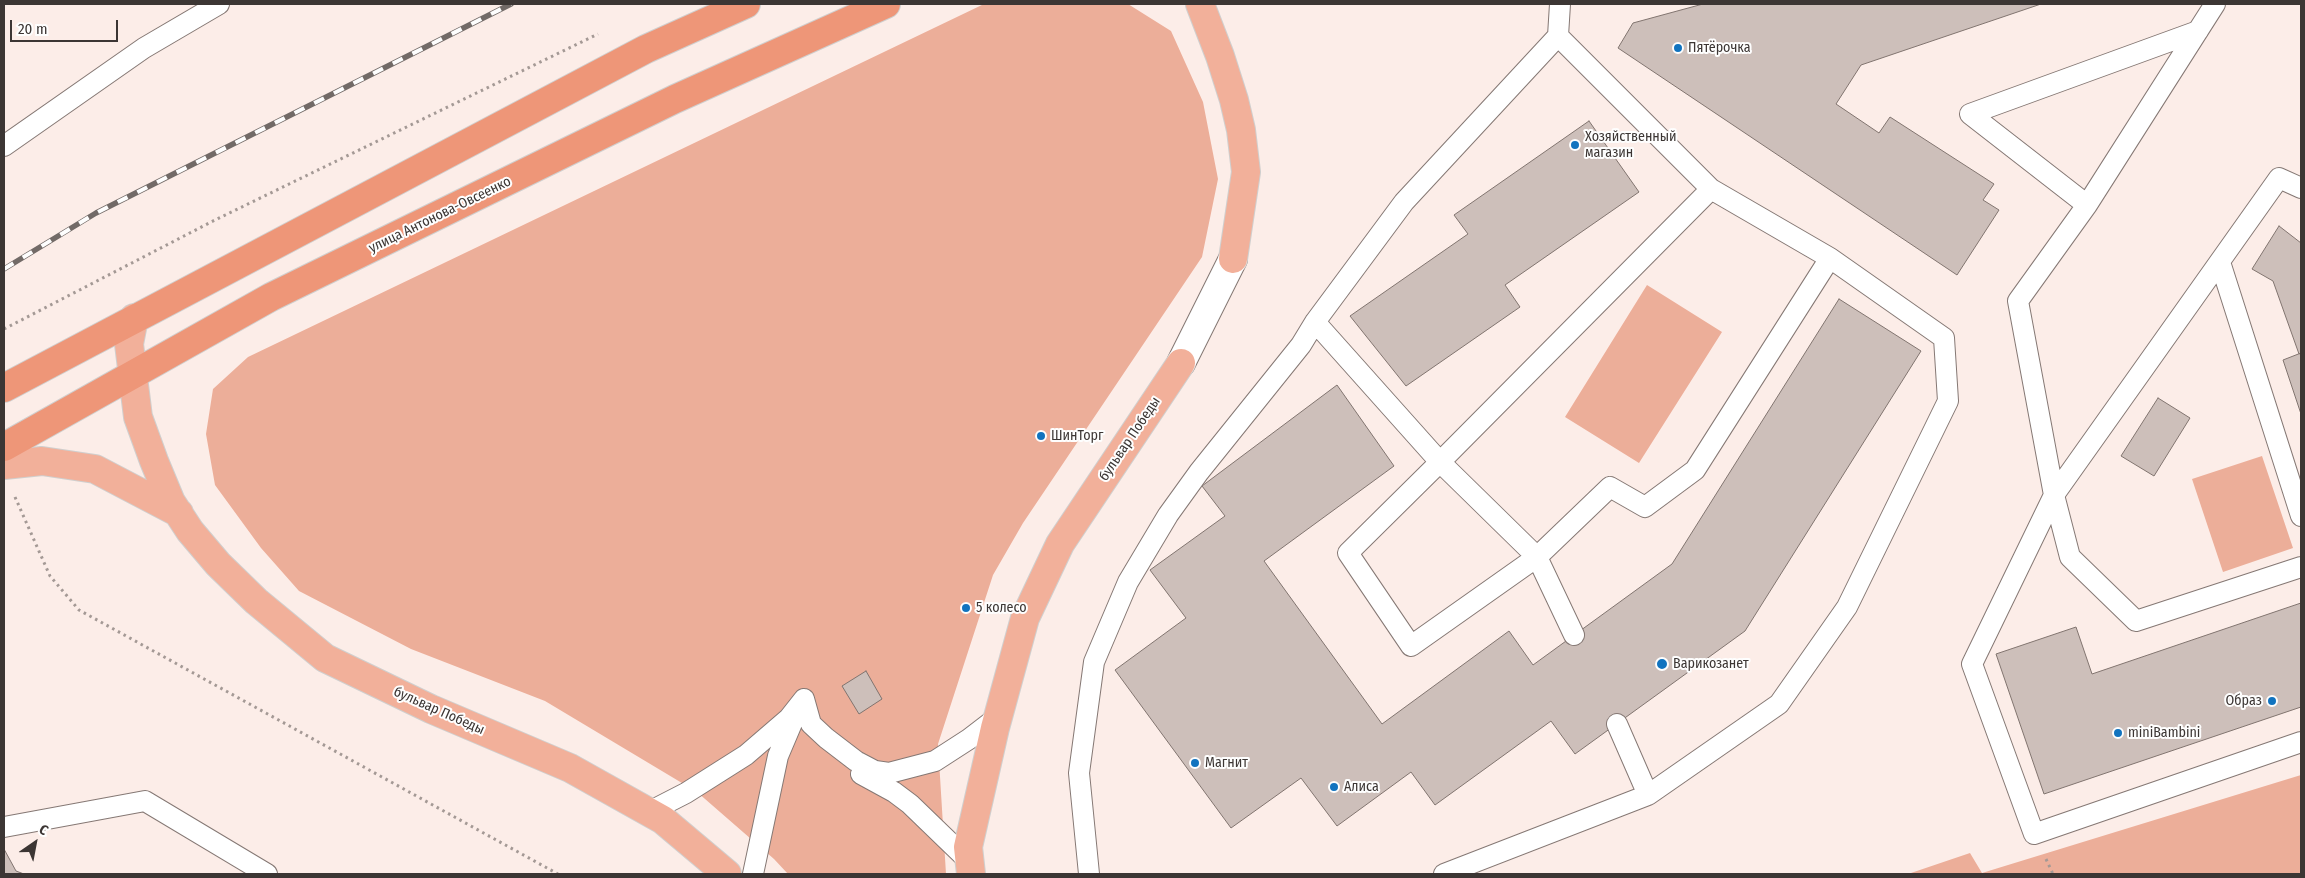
<!DOCTYPE html>
<meta charset="utf-8">
<style>
body{margin:0}
#map{position:relative;width:2305px;height:878px;overflow:hidden;background:#fcede8;font-family:"Fira Sans Condensed",sans-serif}
canvas{display:block}
.frame{position:absolute;inset:0;border:5px solid #3c3634;pointer-events:none}
.north{position:absolute;left:10px;top:818px;width:50px;height:50px;-webkit-text-stroke:4px #fefefe;paint-order:stroke;rotate:33deg;font-size:14px;font-weight:700;line-height:20px;text-align:center;color:#3c3634}
.north::after{content:'';display:block;margin:auto;width:18px;height:22px;background:#3c3634;clip-path:polygon(50% 0,100% 100%,50% 72%,0 100%)}
.scale{position:absolute;left:10px;top:20px;width:108px;height:22px;box-sizing:border-box;border:2px solid #3c3634;border-top:0;padding-left:6px;font-size:15px;line-height:18px;white-space:nowrap;color:#3c3634;-webkit-text-stroke:4px #fefefe;paint-order:stroke}
</style>
<div id="map">
<canvas width="2305" height="878"></canvas>
<div class="frame"></div>
<div class="north">С</div>
<div class="scale">20 m</div>
</div>
<script>
const c = document.querySelector('canvas').getContext('2d');
c.lineJoin = 'round';
function fillPath(path, color) { c.fillStyle = color; c.fill(path, 'evenodd'); }
const shape = rows => new Path2D(rows.map(r => 'M' + r).join(''));
function trace(path, color, width, dash) { c.strokeStyle = color; c.lineWidth = width; c.lineCap = dash ? 'butt' : 'round'; c.setLineDash(dash || []); c.stroke(path); }
function label(font, color, halo, rows, align = 'center') {
  c.font = font + ' "Fira Sans Condensed",sans-serif'; c.lineWidth = 4; c.setLineDash([]); c.textBaseline = 'middle'; c.strokeStyle = halo; c.fillStyle = color; for (const [text, x, y, turn = 0] of rows) {
    c.save(); c.translate(x, y); c.rotate((+turn || 0) * Math.PI / 180); c.textAlign = isNaN(turn) ? turn : align; if (halo) c.strokeText(text, 0, 0); c.fillText(text, 0, 0); c.restore();
  }
}
fillPath(shape([
 [984,4,1128,4,1171,31,1203,102,1218,179,1202,257,1023,523,993,575,938,744,946,874,788,874,774,859,697,792,545,701,411,649,299,591,261,548,215,485,206,434,213,389,248,357],
 [1647,285,1722,332,1639,463,1565,417],
 [2262,456,2293,548,2223,572,2192,479],
 [2301,775,2301,874,1908,874,1970,853,1982,873]
]), '#ecae99');
const building = shape([
 [1703,4,2041,4,1861,65,1836,104,1879,133,1890,117,1994,184,1983,200,1999,210,1957,275,1618,48,1633,23,1703,4],
 [1589,121,1639,192,1505,285,1520,307,1406,386,1350,316,1468,234,1454,215,1589,121],
 [2279,226,2301,243,2301,353,2299,354,2273,281,2252,269,2279,226],
 [1839,299,1921,351,1745,631,1575,754,1551,721,1435,805,1411,772,1337,826,1301,778,1231,828,1115,670,1186,618,1150,570,1225,516,1202,486,1337,385,1394,466,1264,561,1382,724,1509,631,1533,665,1672,564,1839,299],
 [2301,353,2301,414,2283,360,2301,353],
 [2158,398,2190,418,2154,476,2121,456,2158,398],
 [2301,603,2301,707,2044,794,1996,654,2076,627,2092,674,2301,603],
 [866,671,882,699,859,714,842,686,866,671],
 [4,849,16,871,24,874,4,874,4,849]
]);
fillPath(building, '#cdbfba');
trace(building, '#81746f', 1);
const service = shape([
 [1560,4,1558,36,1711,189,1830,258,1944,338,1948,401,1847,607,1779,704,1648,795],
 [2215,4,2087,205,2018,301,2054,495,1972,664,2034,834,2301,742],
 [4,146,144,48,219,4],
 [2301,188,2279,178,2054,495,2070,557,2136,621,2301,567],
 [1711,189,1440,462,1537,557,1610,487,1645,507,1695,470,1830,258],
 [2087,205,1970,114,2198,31],
 [2220,262,2301,516],
 [1315,322,1440,462,1348,553,1411,646,1537,557,1574,635],
 [804,699,811,724,826,738,856,761,875,771,889,773,935,761,969,739,999,716],
 [861,774,894,792,910,804,970,862],
 [649,812,686,793,746,755,789,718,804,699],
 [4,827,145,801,267,874],
 [753,874,778,756,795,716],
 [1089,874,1079,773,1094,662,1128,582,1168,515,1199,472,1301,345,1315,322,1404,202,1558,36],
 [1444,874,1648,795,1617,724]
]);
const secondary = shape([
 [1181,363,1233,259]
]);
const primary = shape([
 [1200,4,1220,56,1234,100,1241,130,1246,172,1233,259],
 [134,318,129,344,138,417,154,461,171,502,190,531,218,564,256,601,325,658,431,709,570,768,663,820,727,874],
 [4,465,42,461,95,469,179,513],
 [971,874,968,847,995,728,1025,618,1060,544,1181,363]
]);
const trunk = shape([
 [4,388,646,49,746,4],
 [4,447,271,297,675,99,886,4]
]);
trace(service, '#857874', 22);
trace(secondary, '#857874', 30);
trace(primary, '#d0cfce', 30);
trace(trunk, '#d0cfce', 30);
trace(shape([
 [4,329,215,220,598,34],
 [15,497,50,576,79,610,558,874],
 [2046,859,2053,874]
]), '#a49995', 3, [2.5, 4]);
trace(service, '#fff', 20);
trace(secondary, '#fff', 28);
trace(primary, '#f2b09a', 28);
trace(trunk, '#ee9678', 28);
const rail = shape([
 [4,269,96,213,511,4]
]);
trace(rail, '#726a67', 5.5);
trace(rail, '#fefefe', 4, [11]);
for (const [x, y, r, color] of [
 [1678,48,5,"#1173bf"],
 [1575,145,5,"#1173bf"],
 [1041,436,5,"#1173bf"],
 [966,608,5,"#1173bf"],
 [1662,664,6,"#1173bf"],
 [2272,701,5,"#1173bf"],
 [2118,733,5,"#1173bf"],
 [1195,763,5,"#1173bf"],
 [1334,787,5,"#1173bf"]
]) { const dot = new Path2D(); dot.arc(x, y, r, 0, 2 * Math.PI); c.fillStyle = color; c.fill(dot); trace(dot, '#fefefe', 2); }
label('14px', '#3c3634', '#fefefe', [
 ["Пятёрочка",1688,48],
 ["Хозяйственный",1585,137],
 ["магазин",1585,153],
 ["ШинТорг",1051,436],
 ["5 колесо",976,608],
 ["Варикозанет",1673,664],
 ["Образ",2262,701,"right"],
 ["miniBambini",2128,733],
 ["Магнит",1205,763],
 ["Алиса",1344,787]
], 'left');
label('14px', '#3c3634', '#fefefe', [
 ["улица Антонова-Овсеенко",440,215,-26],
 ["бульвар Победы",1130,439,-56],
 ["бульвар Победы",439,711,24]
]);
</script>
